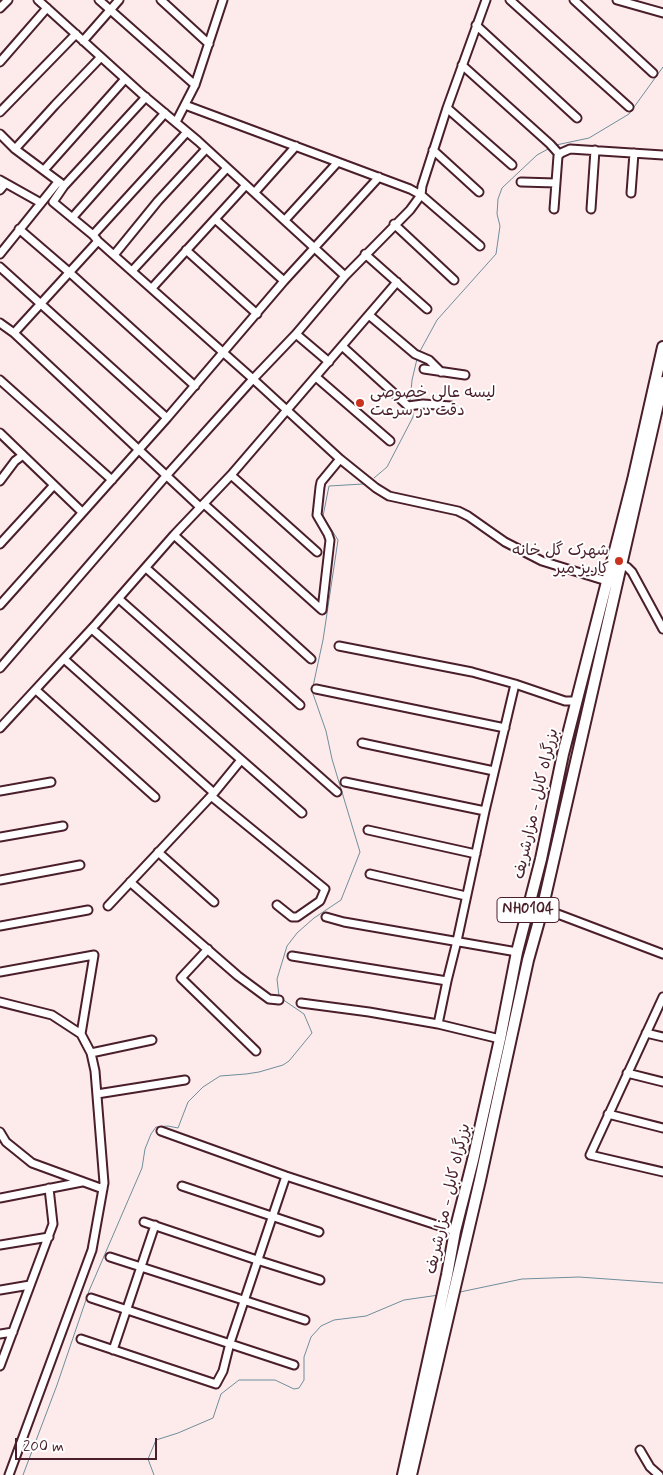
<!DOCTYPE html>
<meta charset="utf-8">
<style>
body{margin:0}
#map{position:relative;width:663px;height:1475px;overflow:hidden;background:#fdebeb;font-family:Mynerve,sans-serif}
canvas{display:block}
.scale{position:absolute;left:15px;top:1438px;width:142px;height:22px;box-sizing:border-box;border:2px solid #4a1f2b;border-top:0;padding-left:6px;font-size:15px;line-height:18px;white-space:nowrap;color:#4a1f2b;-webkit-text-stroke:4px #fff;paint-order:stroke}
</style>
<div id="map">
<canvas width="663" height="1475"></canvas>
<div class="scale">200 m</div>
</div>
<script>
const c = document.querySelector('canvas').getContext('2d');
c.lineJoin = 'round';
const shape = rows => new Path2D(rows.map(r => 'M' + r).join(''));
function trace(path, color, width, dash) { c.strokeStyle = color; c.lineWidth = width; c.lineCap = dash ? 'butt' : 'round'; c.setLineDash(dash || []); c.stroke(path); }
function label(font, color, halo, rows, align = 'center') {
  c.font = font + ' Mynerve,"Playpen Sans Arabic",sans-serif'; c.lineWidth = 4; c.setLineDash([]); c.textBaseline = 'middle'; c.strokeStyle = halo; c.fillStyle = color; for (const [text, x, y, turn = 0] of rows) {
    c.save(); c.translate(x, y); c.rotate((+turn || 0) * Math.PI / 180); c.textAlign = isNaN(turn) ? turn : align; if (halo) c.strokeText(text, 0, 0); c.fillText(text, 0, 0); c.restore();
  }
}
trace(shape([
 [556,145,589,138,629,114,663,67],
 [419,353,437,320,496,254,500,226,497,214,498,199,502,188,537,155,550,148],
 [410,402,412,380,417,359],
 [374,478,387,467,413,417,413,408],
 [279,996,277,979,287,946,297,933,314,918,341,900,360,852,332,759,326,731,312,691,323,640,338,540,323,516,329,486,363,484],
 [460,1292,522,1279,579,1277,663,1283],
 [23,1475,57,1385,89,1291,142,1168,145,1149,151,1134,156,1127,168,1126,178,1128,188,1102,203,1087,220,1076,246,1074,259,1072,283,1065,289,1061,312,1033,304,1014,282,999],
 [154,1475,148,1459,156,1440,178,1433,213,1418,221,1394,239,1380,275,1380,294,1389,299,1388,304,1380,304,1357,311,1337,321,1326,334,1320,366,1316,404,1300,439,1295]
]), '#6f8d9b', 1);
const minor = shape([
 [38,0,143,95,198,141,345,276],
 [99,0,195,85],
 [161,0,209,44],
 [510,0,629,107],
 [574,0,653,73],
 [617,0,663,13],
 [0,8,8,0],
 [476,25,577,118],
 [83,41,119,0],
 [0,62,47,8],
 [462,65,550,144,559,154],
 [146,97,64,186,53,202,93,235,98,241,253,379,340,459,376,488,389,496,458,511,468,516,505,542,542,561,610,582],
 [185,105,410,189,421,195,480,246],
 [447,108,512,165],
 [0,112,76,34],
 [176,122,195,85,223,0],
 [0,134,15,149,62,184],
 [15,149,55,105,101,57],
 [433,150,479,192],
 [44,170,125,79],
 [0,180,41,203],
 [521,182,556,183],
 [0,190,5,184],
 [255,192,296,146],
 [631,193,634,153],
 [554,209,558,156,561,153,570,149,663,155],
 [591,209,595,150],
 [72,218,165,113],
 [215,219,284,281],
 [285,220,337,163],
 [394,224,454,280],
 [19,229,69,272,195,386],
 [93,235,187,132],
 [186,250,257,314],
 [0,254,58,182],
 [365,254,427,309],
 [114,255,158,201,206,149],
 [0,267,167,418],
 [132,271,227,168],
 [152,288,246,185],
 [369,315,415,354,429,360,441,372],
 [0,323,14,333,200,507],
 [14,333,98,241],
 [296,334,329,362],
 [342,346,408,406,423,404,451,406],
 [424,369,465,375],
 [316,377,390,441],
 [0,380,112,480],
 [0,433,82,512],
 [231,475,317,552],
 [0,481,15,461,23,455],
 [204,504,322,610,330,540,328,534,317,515,320,487,321,482,340,459],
 [174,535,311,659],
 [0,544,54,485],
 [617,563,627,567,632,572,663,629],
 [146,568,300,705],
 [119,599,337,792],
 [0,605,167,418,284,281,379,177],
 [92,629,302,813],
 [339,646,472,672,515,684,565,701,576,701],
 [64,659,214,793],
 [0,668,166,476,253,379,296,334,345,276,410,210,421,195,422,186,447,108,486,0],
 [316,689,505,728],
 [36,690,155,797],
 [0,728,96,624,174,535,231,475,397,282],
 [362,743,494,771],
 [345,782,485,811],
 [0,791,51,782],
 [211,796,325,889,320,901,297,917,292,917,277,905],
 [368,830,476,854],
 [0,837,63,826],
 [158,852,214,902],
 [370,874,466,896],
 [0,880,80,865],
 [130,882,238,976,269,999,279,1000],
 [108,906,214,793,241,760],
 [542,910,555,913,663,954],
 [326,917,344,922,517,952],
 [0,926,88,910],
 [208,949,181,978,256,1051],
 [292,956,447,981],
 [0,972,94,955,81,1034],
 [663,997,590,1155,663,1172],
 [0,1002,52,1015,81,1034,91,1053,95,1071,104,1183,92,1250,9,1475],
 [301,1003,369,1012,438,1024,500,1039],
 [438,1024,447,981,457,941,485,811,515,684],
 [646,1033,663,1037],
 [91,1053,152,1040],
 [627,1073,663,1082],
 [97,1094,185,1080],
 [608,1114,663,1128],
 [161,1131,286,1176,455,1231],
 [0,1132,6,1142,32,1163,103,1189],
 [182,1186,319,1232],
 [0,1198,82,1182],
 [144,1222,257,1260,320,1280],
 [0,1245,49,1237],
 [110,1257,305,1320],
 [0,1290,30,1285],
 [91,1298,294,1365],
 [0,1334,13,1332],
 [81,1339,216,1384,223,1371,230,1343,286,1176],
 [113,1350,155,1225],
 [0,1366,53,1224,49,1188],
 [640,1450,650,1467,659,1475]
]);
const highway = shape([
 [403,1475,447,1275,455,1231,473,1160,500,1039,517,952,541,859,563,754,633,480,663,347],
 [411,1475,480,1180,528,960,542,910,663,382]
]);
trace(minor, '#4a1f2b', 11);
trace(highway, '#4a1f2b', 14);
trace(minor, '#fff', 7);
trace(highway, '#fff', 10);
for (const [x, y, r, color] of [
 [360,403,5,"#c8321e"],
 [619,561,5,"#c8321e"]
]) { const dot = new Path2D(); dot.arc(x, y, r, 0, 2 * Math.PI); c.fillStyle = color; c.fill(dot); trace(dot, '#fff', 2); }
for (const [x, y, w] of [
 [528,910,62]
]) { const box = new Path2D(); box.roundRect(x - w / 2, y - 12.5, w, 25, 4); c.fillStyle = '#fff'; c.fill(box); trace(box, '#4a1f2b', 1); }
label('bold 15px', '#4a1f2b', null, [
 ["NH0104",528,910]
]);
label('16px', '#4a1f2b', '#fff', [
 ["لیسه عالی خصوصی",370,394],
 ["دقت در سرعت",370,412],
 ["شهرک گل خانه",609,552,"right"],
 ["کاریز میر",609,570,"right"]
], 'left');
label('16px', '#4a1f2b', '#fff', [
 ["بزرگراه کابل - مزارشریف",537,804,-77],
 ["بزرگراه کابل - مزارشریف",449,1199,-77]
]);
</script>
